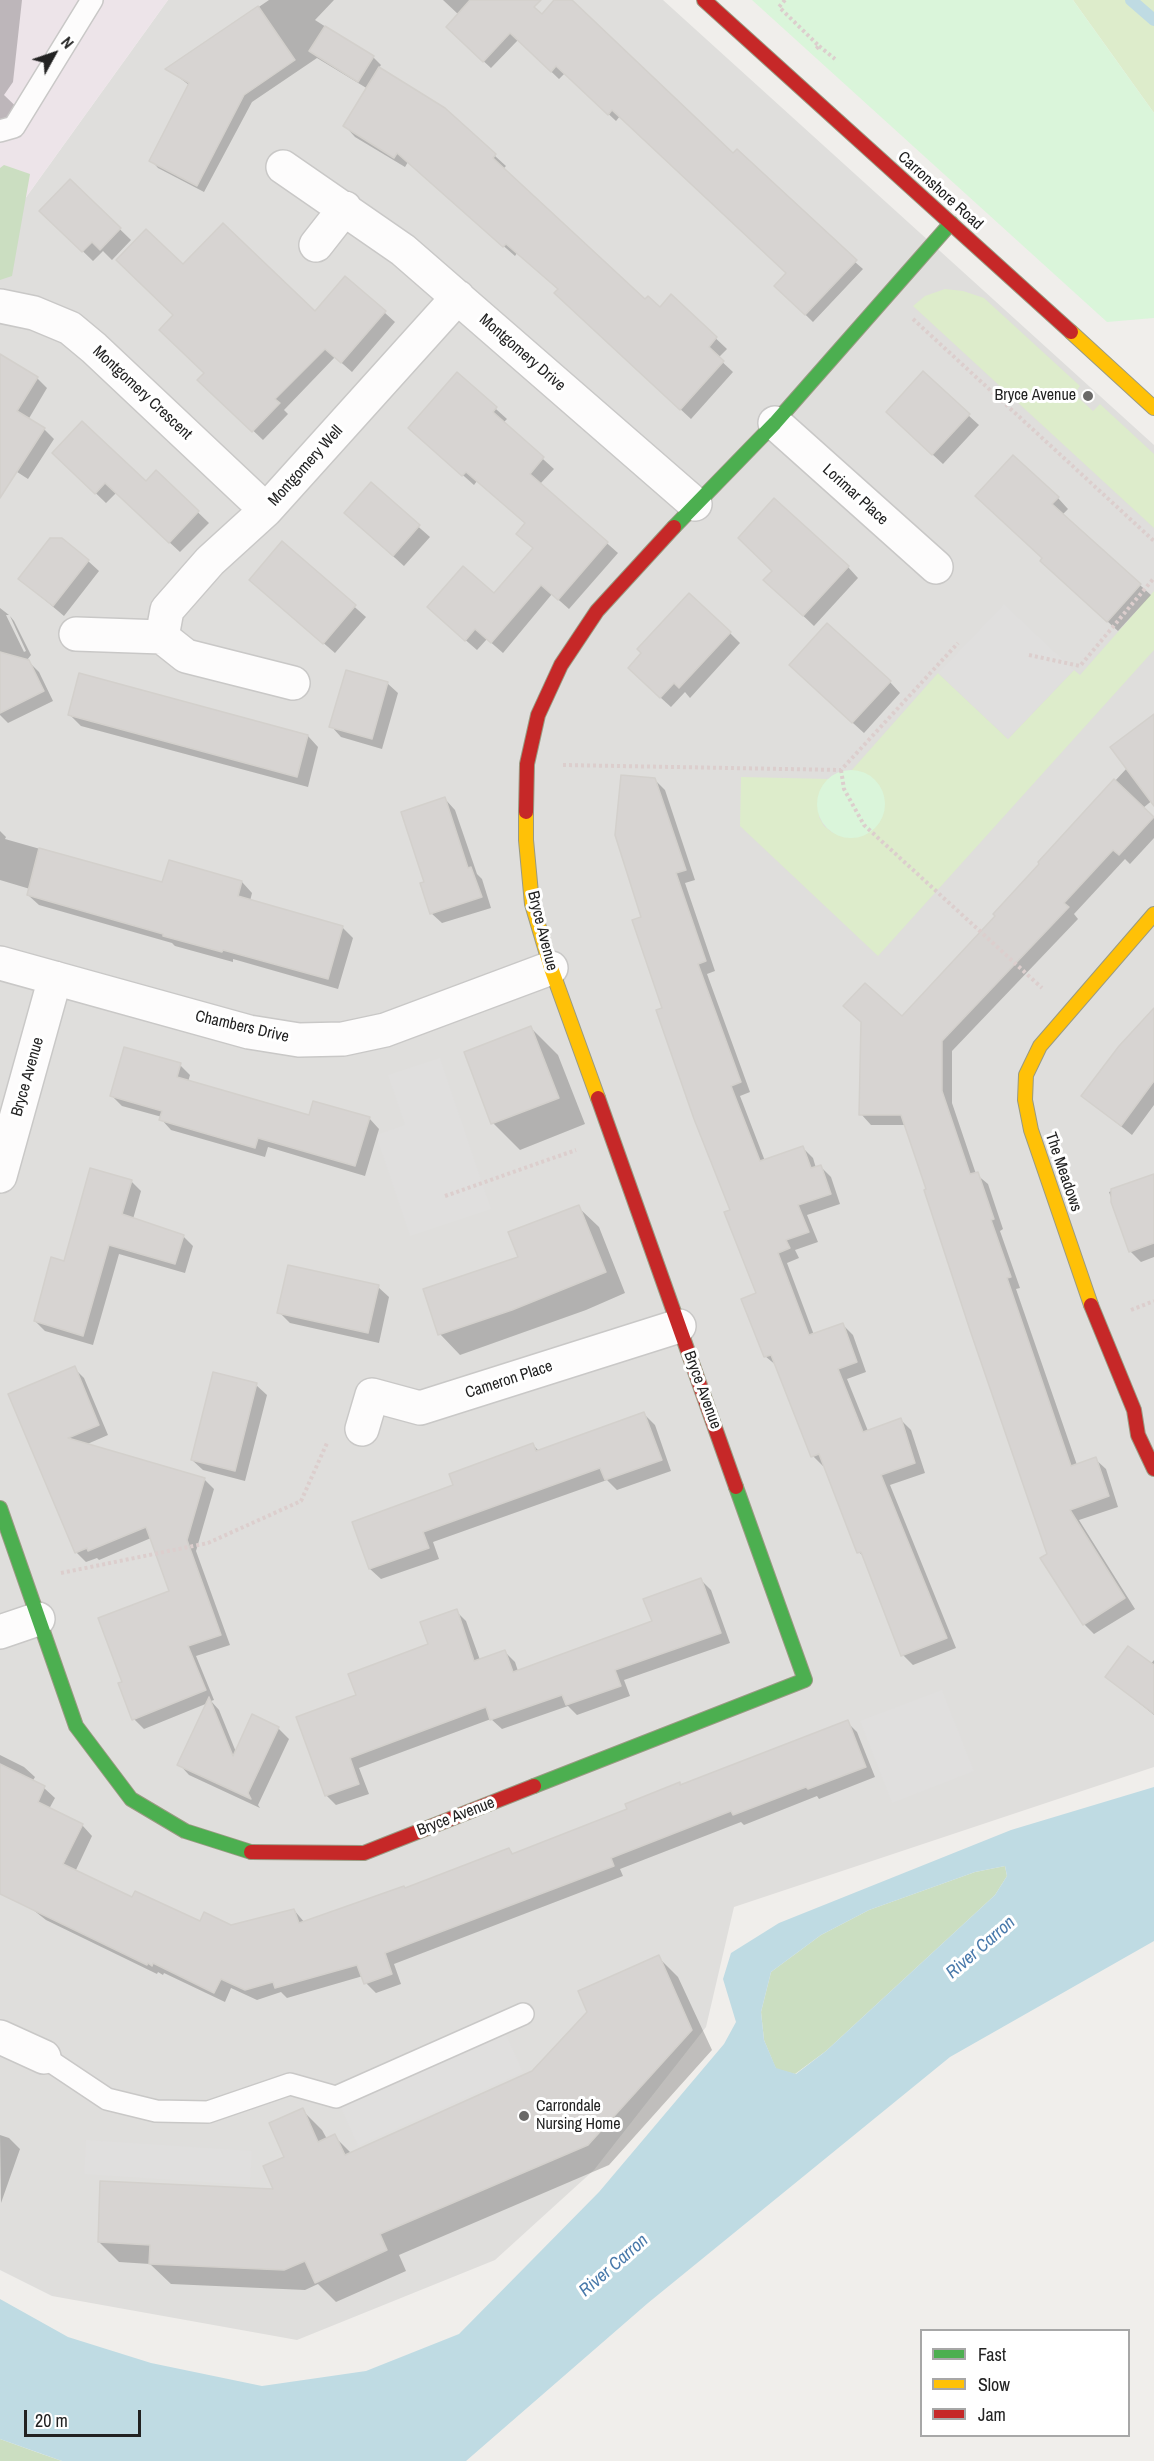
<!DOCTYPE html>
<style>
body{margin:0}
#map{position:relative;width:1154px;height:2461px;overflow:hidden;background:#f0eeeb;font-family:"Archivo Narrow",sans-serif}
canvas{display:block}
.legend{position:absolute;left:920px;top:2329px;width:210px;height:108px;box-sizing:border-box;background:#fff;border:2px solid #a7a7a7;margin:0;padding:8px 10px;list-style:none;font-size:18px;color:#222}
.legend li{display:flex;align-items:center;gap:12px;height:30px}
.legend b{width:30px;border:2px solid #a7a7a7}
.north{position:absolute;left:24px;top:24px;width:60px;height:60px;-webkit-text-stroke:4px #fff;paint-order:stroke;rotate:50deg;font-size:16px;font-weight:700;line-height:24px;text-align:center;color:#222}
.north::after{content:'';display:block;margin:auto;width:21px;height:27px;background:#222;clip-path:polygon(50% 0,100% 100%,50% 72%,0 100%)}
.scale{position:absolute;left:24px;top:2410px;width:117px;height:27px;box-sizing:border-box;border:3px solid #222;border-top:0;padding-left:8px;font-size:18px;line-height:21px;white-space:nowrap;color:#222;-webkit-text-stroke:4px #fff;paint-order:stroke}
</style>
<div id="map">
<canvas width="1154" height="2461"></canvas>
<ul class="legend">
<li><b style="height:8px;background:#4caf50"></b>Fast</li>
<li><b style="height:8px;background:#ffc107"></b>Slow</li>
<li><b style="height:8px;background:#c62828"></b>Jam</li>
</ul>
<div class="north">N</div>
<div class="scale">20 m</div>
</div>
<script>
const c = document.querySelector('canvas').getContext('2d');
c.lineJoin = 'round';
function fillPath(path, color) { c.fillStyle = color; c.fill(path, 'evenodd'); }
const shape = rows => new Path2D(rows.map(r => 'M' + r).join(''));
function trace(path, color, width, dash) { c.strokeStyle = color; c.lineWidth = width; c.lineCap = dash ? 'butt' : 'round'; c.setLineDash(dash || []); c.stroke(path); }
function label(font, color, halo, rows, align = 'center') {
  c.font = font + ' "Archivo Narrow",sans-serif'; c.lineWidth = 6; c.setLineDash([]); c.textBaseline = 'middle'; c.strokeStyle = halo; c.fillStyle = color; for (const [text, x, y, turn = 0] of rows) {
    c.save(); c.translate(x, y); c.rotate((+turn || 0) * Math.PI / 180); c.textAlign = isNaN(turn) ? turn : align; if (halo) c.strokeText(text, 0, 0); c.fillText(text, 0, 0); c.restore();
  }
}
fillPath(shape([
 [168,0,663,0,1154,445,1154,1767,734,1907,706,2027,594,2170,495,2260,297,2340,52,2296,0,2270,0,214,14,214]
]), '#dfdedc');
fillPath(shape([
 [0,0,168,0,14,214,0,214]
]), '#ede4e9');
fillPath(shape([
 [1073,0,1154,0,1154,113],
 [945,289,963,291,984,298,1080,386,1074,394,1093,411,1100,404,1154,454,1154,528,913,306,925,296],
 [1154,591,1154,650,878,956,740,826,741,777,829,779,822,787,819,817,824,826,833,833,862,772,851,771,938,673,1008,739,1074,670,1080,675]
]), '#ddeccb');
fillPath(shape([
 [4,165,30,174,12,276,0,280,0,168],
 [1005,1866,1007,1876,995,1895,826,2051,795,2074,776,2069,764,2040,761,2012,771,1972,821,1935,869,1910,975,1872],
 [0,2439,39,2453,62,2461,0,2461]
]), '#cbdec1');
fillPath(shape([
 [752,0,1073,0,1154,113,1154,318,1107,322],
 '817 804a34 34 0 1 1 68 0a34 34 0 1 1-68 0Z'
]), '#daf5da');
fillPath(shape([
 [1004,604,1074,670,1008,739,938,673],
 [440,1058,491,1209,410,1236,376,1135,405,1125,388,1075],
 [942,1690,974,1771,892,1803,860,1721],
 [501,2023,523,2072,358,2146,336,2097],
 [86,2140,252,2151,250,2185,84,2174]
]), '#e0dfde');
fillPath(shape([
 [1154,1787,1154,1941,950,2057,648,2303,466,2461,62,2461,0,2439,0,2299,68,2337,151,2363,262,2386,366,2371,459,2334,599,2192,724,2044,736,2022,723,1979,731,1953,779,1923,1011,1830],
 [1005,1866,1007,1876,995,1895,826,2051,796,2074,776,2068,764,2040,761,2012,771,1972,821,1935,869,1910,975,1872]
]), '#bfdbe3');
fillPath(shape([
 [0,0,22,0,13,82,4,95,29,119,0,120],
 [269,0,334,0,315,20,373,57,381,65,378,69,443,109,506,166,503,169,645,301,660,309,671,296,727,349,718,358,733,372,691,419,567,304,559,290,517,253,515,256,408,162,405,167,355,137,345,126,368,89,317,58,252,102,204,192,158,168,151,160,189,85,168,69],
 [443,0,520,0,542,16,556,0,570,0,733,156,863,269,813,322,776,286,788,273,620,116,616,121,565,73,559,79,518,40,491,68,455,35,459,15],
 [70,181,131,240,112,260,103,251,93,261,41,211],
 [183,267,315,313,346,278,395,322,352,372,335,357,284,410,288,414,263,440,199,379,206,373,175,315],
 [0,356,37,378,47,388,28,420,44,429,54,439,28,479,0,461],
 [457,374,507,419,503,423,554,469,540,484,618,553,569,609,552,594,503,653,487,639,477,650,440,618,494,595,534,549,527,524,477,481,474,485,410,428],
 [968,415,979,425,943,464,898,423],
 [54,453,146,483,156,472,209,523,180,552,116,493,106,503],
 [371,485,430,537,404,566,357,524],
 [1058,498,1068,509,1062,515,1151,595,1118,631,1052,571,1044,558,988,506],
 [282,543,366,617,335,653,251,580],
 [88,561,99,571,64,616,20,579],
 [848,567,858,578,814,626,776,590],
 [0,608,9,615,6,615,24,652,26,651,10,616,14,621,31,655,27,660,39,672,53,701,8,723,0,715],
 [730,633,740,643,690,698,685,692,671,707,640,679],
 [801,676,890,682,900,693,864,733],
 [387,683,398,693,382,749,341,737,331,726],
 [70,715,308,736,318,747,308,787,81,726],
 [1154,723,1154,799,1143,808,1154,818,1154,838,1130,864,1125,859,1074,914,1078,919,952,1051,952,1103,976,1174,988,1184,1003,1229,1000,1231,1020,1288,1016,1289,1077,1465,1095,1459,1106,1469,1118,1507,1079,1520,1135,1609,1094,1634,1084,1624,1049,1554,905,1125,871,1125,861,1114,902,1018,997,916,1041,864,1040,862,1127,768],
 [655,780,665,790,695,880,685,883,715,971,707,974,750,1092,740,1096,765,1161,803,1148,813,1158,816,1168,821,1167,831,1177,840,1204,807,1215,818,1242,795,1250,799,1258,787,1263,814,1335,843,1325,853,1335,866,1372,847,1379,868,1431,901,1420,911,1430,925,1473,890,1485,956,1648,913,1665,903,1655,865,1558,859,1552,825,1465,823,1466,813,1456,777,1366,765,1356,758,1294,664,1009,643,918],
 [445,799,455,810,477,874,482,879,491,908,442,923,431,913,426,883],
 [0,831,6,837,5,839,163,884,242,882,252,893,250,901,342,927,353,938,338,989,233,959,233,962,175,946,172,943,39,905,28,895,30,889,0,880],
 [1154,1010,1154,1105,1132,1135,1083,1096],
 [531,1028,558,1055,585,1124,520,1150,493,1123],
 [180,1065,190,1075,188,1082,310,1117,369,1118,379,1129,365,1176,268,1147,265,1157,171,1130,161,1119,162,1117,122,1106,111,1095],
 [1154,1175,1154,1257,1141,1262,1130,1251,1109,1192],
 [131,1181,141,1191,133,1219,183,1236,193,1246,185,1273,119,1254,93,1345,45,1331,35,1321,65,1263],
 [578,1207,599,1227,625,1293,586,1310,460,1355,440,1334],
 [378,1287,389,1297,379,1343,290,1323,279,1312],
 [74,1368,84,1378,108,1435,85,1445,204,1479,214,1489,196,1551,230,1645,196,1656,214,1700,211,1701,219,1710,236,1752,252,1716,278,1728,289,1739,258,1805,260,1808,189,1775,179,1764,208,1703,144,1729,134,1719,123,1682,171,1592,151,1538,99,1560,97,1558,86,1562,76,1552,10,1395],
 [256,1385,267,1395,245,1481,203,1470,192,1460],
 [644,1414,655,1425,671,1471,617,1490,607,1480,433,1542,439,1559,381,1579,370,1569,455,1486,533,1445,539,1451],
 [701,1580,711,1590,730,1643,624,1680,630,1696,577,1715,568,1706,502,1729,491,1719,359,1768,369,1794,336,1805,326,1795,358,1696,430,1644,456,1611,466,1621,480,1660,504,1651,515,1662,518,1671,654,1622],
 [1154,1660,1154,1715,1107,1677,1150,1665],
 [847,1722,857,1732,875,1777,819,1799,817,1796,744,1825,741,1822,620,1869,623,1876,394,1964,401,1984,376,1993,366,1983,363,1976,287,1998,281,1992,257,2000,231,1988,225,2002,164,1973,163,1975,158,1972,157,1974,46,1920,0,1884,0,1755,24,1767,35,1777,32,1782,44,1788,55,1798,49,1809,82,1825,92,1836,75,1872,133,1899,200,1923,231,1926,294,1910,305,1923,405,1889,509,1849,514,1855,629,1810,679,1784,681,1786],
 [658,1957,678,1977,712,2050,609,2165,399,2255,406,2271,336,2302,318,2284,305,2290,171,2284,150,2264,119,2262,99,2242,275,2191,302,2110,322,2130,327,2139,334,2136,352,2154,533,2072],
 [0,2135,9,2138,20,2149,1,2203]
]), '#0003');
trace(shape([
 [1131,0,1154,20]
]), '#bfdbe3', 12);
const building = shape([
 [470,0,541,0,534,7,542,14,554,0,572,0,733,153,737,149,857,260,805,315,774,286,786,273,612,110,608,115,556,66,551,72,510,33,483,62,446,27,470,0],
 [258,6,295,60,244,95,197,186,149,161,189,83,165,69,258,6],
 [325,26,374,56,358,82,309,51,325,26],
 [379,67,445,108,496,154,493,158,645,299,648,296,660,307,671,294,717,337,709,347,724,361,680,410,554,293,558,289,506,244,503,247,397,153,394,158,343,126,379,67],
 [70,179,121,228,100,250,92,242,82,252,39,211,70,179],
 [223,223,315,311,345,276,386,311,341,363,325,349,275,399,280,403,252,432,197,380,204,373,159,330,173,315,116,260,146,229,183,264,223,223],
 [0,354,38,377,17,411,45,428,0,498,0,354],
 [923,371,970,414,932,455,886,412,923,371],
 [457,372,497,407,493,412,544,457,530,474,608,542,558,600,541,585,491,643,475,629,465,641,427,607,463,566,494,593,533,548,516,534,525,523,466,472,462,476,408,428,457,372],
 [82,421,146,481,156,470,199,511,169,543,105,483,95,494,52,453,82,421],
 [1013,455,1059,497,1052,504,1141,584,1107,622,1040,561,1042,558,975,496,1013,455],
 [371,482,420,525,393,556,344,513,371,482],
 [774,498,849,566,803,616,763,580,772,571,738,538,774,498],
 [50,538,62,538,89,560,53,606,18,579,50,538],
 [282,541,356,605,323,644,249,580,282,541],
 [689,593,731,632,679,688,674,683,660,698,628,668,641,653,637,649,689,593],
 [827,623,891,681,852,723,789,665,827,623],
 [0,652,29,660,44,691,0,713,0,652],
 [346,670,388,682,372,739,329,727,346,670],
 [79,673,308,735,297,777,68,715,79,673],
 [1154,714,1154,806,1110,747,1154,714],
 [621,775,655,778,686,870,676,873,706,961,698,964,741,1082,731,1086,760,1161,803,1146,811,1168,821,1165,831,1194,798,1205,809,1232,786,1240,790,1248,778,1253,809,1335,843,1323,857,1362,838,1369,863,1432,901,1418,915,1463,881,1475,947,1638,901,1656,861,1552,857,1553,819,1454,811,1457,771,1355,764,1357,741,1299,756,1293,724,1212,730,1210,694,1119,656,1010,662,1008,632,920,641,917,615,835,621,775],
 [1114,779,1154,817,1119,855,1113,850,1064,903,1069,907,942,1041,942,1091,970,1174,978,1172,994,1219,991,1220,1011,1277,1007,1278,1071,1466,1096,1457,1109,1496,1070,1510,1125,1598,1083,1625,1040,1558,1047,1554,971,1333,924,1190,926,1189,901,1115,859,1115,861,1022,843,1006,865,983,902,1016,995,916,993,914,1039,864,1038,862,1114,779],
 [445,797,468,868,471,867,482,897,430,914,420,883,424,882,401,812,445,797],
 [39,848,162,882,169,860,242,881,238,896,343,926,328,979,223,950,222,952,163,936,163,934,27,895,39,848],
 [1154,1008,1154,1081,1121,1126,1081,1096,1119,1046,1154,1008],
 [531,1026,559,1098,491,1124,464,1052,531,1026],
 [124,1047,181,1063,177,1077,309,1115,313,1101,370,1117,355,1166,258,1138,255,1148,159,1120,162,1111,110,1096,124,1047],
 [90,1168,132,1180,122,1214,184,1235,175,1264,109,1245,83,1336,34,1321,51,1257,64,1261,90,1168],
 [1154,1174,1154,1243,1129,1252,1111,1202,1111,1189,1154,1174],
 [579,1205,606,1272,512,1310,438,1335,423,1289,518,1257,508,1232,579,1205],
 [288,1265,379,1285,368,1333,277,1313,288,1265],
 [75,1366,99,1425,68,1438,205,1478,187,1540,221,1635,188,1646,206,1690,132,1720,118,1683,122,1682,98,1618,169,1591,146,1527,88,1551,87,1548,75,1553,8,1394,75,1366],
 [213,1372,257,1383,235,1471,191,1460,213,1372],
 [644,1412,662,1460,605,1480,600,1468,423,1532,429,1548,369,1569,352,1522,453,1485,449,1474,533,1443,536,1451,644,1412],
 [701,1578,721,1633,615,1670,621,1686,566,1705,562,1695,490,1720,486,1707,350,1758,359,1784,325,1796,296,1717,356,1695,348,1674,428,1644,420,1622,457,1609,474,1661,505,1650,513,1672,652,1621,643,1599,701,1578],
 [1128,1646,1154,1665,1154,1714,1105,1677,1128,1646],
 [209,1697,233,1756,252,1714,279,1727,248,1793,251,1799,177,1765,209,1697],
 [848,1720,866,1767,808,1789,806,1787,733,1815,731,1811,611,1858,614,1866,385,1953,392,1974,364,1984,357,1965,275,1988,273,1982,245,1990,221,1979,214,1993,153,1963,152,1966,148,1963,147,1965,0,1894,0,1764,45,1786,38,1802,83,1824,63,1864,132,1897,135,1891,200,1921,204,1912,231,1925,294,1909,299,1923,404,1886,405,1888,509,1848,512,1854,627,1809,625,1804,680,1782,680,1785,848,1720],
 [659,1955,692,2030,588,2145,380,2234,387,2250,315,2283,305,2261,284,2270,149,2264,150,2245,98,2242,100,2181,273,2189,263,2166,284,2157,269,2123,303,2108,318,2142,335,2134,345,2155,532,2071,587,2012,578,1991,659,1955]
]);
fillPath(building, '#d7d4d2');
trace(building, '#d3d0cc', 1.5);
const lane = shape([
 [0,131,14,127,92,0],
 [44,2057,107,2099,156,2111,208,2112,290,2084,336,2097,523,2014]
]);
const street = shape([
 [283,167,403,250,695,504],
 [316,245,345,208],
 [0,306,34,313,70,328,94,348,266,510],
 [775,423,936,567],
 [76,634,162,637,167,610,210,561,266,510,458,297],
 [162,637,186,656,293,683],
 [0,963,249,1032,299,1040,343,1039,385,1030,551,968],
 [0,1176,55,978],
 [362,1429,372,1395,420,1408,679,1326],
 [0,1632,38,1619],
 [0,2037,44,2057]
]);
const fast = shape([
 [674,527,775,423,951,223],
 [0,1508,76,1726,131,1799,185,1831,251,1852],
 [534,1786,805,1680,736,1487]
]);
const slow = shape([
 [1071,332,1154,408],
 [526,812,526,840,532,904,551,968,598,1098],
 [1091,1305,1031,1130,1025,1100,1026,1075,1040,1046,1154,914]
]);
const jam = shape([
 [704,0,1071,332],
 [526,812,527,764,538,715,561,665,597,611,674,527],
 [598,1098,736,1487],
 [1091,1305,1134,1410,1138,1435,1154,1469],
 [251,1852,364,1853,534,1786]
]);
trace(lane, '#c9c8c7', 24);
trace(street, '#c9c8c7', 36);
trace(fast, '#999a82', 16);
trace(slow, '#999a82', 16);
trace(jam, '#999a82', 16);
trace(shape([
 [785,0,779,7,819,46,815,50],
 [819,46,835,59],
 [913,319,1154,541],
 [1029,655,1080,666,1154,578],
 [563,765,841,770,958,643],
 [841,770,844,789,864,825,1042,988],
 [445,1196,576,1150],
 [1131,1310,1154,1301],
 [61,1573,208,1543,301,1501,327,1443]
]), '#dccecd', 4, [3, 3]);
trace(lane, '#fdfcfc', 21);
trace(street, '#fdfcfc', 33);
trace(fast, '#4caf50', 14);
trace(slow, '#ffc107', 14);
trace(jam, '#c62828', 14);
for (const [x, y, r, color] of [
 [1088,396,6,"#6a6968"],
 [524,2116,6,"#6a6968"]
]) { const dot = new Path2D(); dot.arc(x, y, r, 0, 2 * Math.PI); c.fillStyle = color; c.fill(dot); trace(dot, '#fff', 2); }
label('16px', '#222', '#fff', [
 ["Carronshore Road",940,191,42],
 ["Montgomery Drive",522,353,41],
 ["Montgomery Crescent",142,393,43],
 ["Montgomery Well",306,466,-48],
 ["Lorimar Place",855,495,42],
 ["Bryce Avenue",542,931,76],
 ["Chambers Drive",242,1027,13],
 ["Bryce Avenue",28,1077,-74],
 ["The Meadows",1063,1172,71],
 ["Cameron Place",509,1380,-18],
 ["Bryce Avenue",702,1390,70],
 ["Bryce Avenue",456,1817,-21]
]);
label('16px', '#222', '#fff', [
 ["Bryce Avenue",1076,396],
 ["Carrondale",536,2107,"left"],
 ["Nursing Home",536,2125,"left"]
], 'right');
label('italic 18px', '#4a7aab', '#fff', [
 ["River Carron",981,1948,-41],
 ["River Carron",614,2266,-41]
]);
</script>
